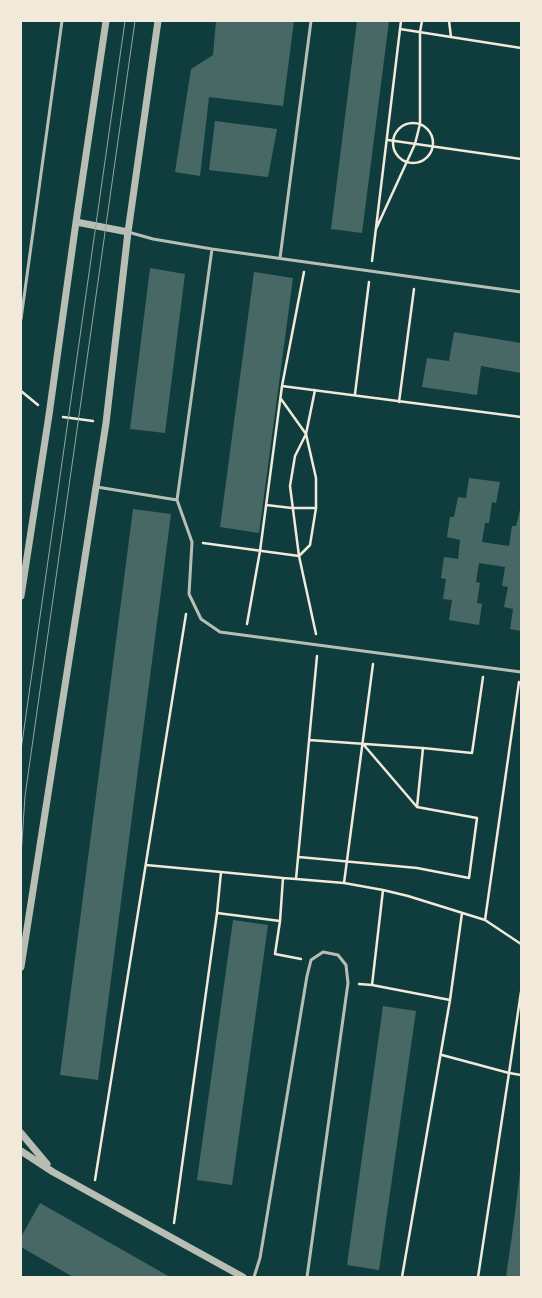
<!DOCTYPE html>
<style>
body{margin:0}
#map{position:relative;width:542px;height:1298px;overflow:hidden;background:#0f3d3e;font-family:"IBM Plex Sans",sans-serif}
canvas{display:block}
.frame{position:absolute;inset:0;border:22px solid #f1e9da;pointer-events:none}
</style>
<div id="map">
<canvas width="542" height="1298"></canvas>
<div class="frame"></div>
</div>
<script>
const c = document.querySelector('canvas').getContext('2d');
c.lineJoin = 'round';
function fillPath(path, color) { c.fillStyle = color; c.fill(path, 'evenodd'); }
const shape = rows => new Path2D(rows.map(r => 'M' + r).join(''));
function trace(path, color, width, dash) { c.strokeStyle = color; c.lineWidth = width; c.lineCap = dash ? 'butt' : 'round'; c.setLineDash(dash || []); c.stroke(path); }
fillPath(shape([
 [216,21,294,21,283,106,209,97,200,176,175,172,191,69,213,55],
 [357,21,389,21,362,233,331,229],
 [215,121,277,129,268,177,209,170],
 [150,268,185,274,165,433,130,429],
 [254,272,293,278,259,533,220,527],
 [454,332,521,343,521,373,481,366,477,395,422,387,427,358,449,361],
 [469,478,500,482,496,503,492,502,489,523,485,523,482,542,509,546,512,526,516,526,521,506,521,631,510,629,513,609,504,607,508,587,502,586,505,567,479,563,476,582,480,583,477,603,482,604,479,625,449,620,452,600,443,599,446,579,441,578,444,557,458,559,460,540,447,537,450,517,454,517,458,497,466,498],
 [133,509,171,514,98,1080,60,1075],
 [233,920,268,925,232,1185,197,1180],
 [383,1006,416,1011,379,1270,347,1265],
 [520,1172,521,1277,506,1277,514,1221],
 [40,1203,170,1277,73,1277,21,1247,21,1237]
]), '#486865');
trace(shape([
 [449,21,451,37],
 [400,29,521,48],
 '393 143a20 20 0 1 1 40 0a20 20 0 1 1-40 0Z',
 [388,140,521,159],
 [376,229,415,144,420,124,420,32,422,21],
 [372,261,401,21],
 [282,386,521,417],
 [21,391,38,405],
 [355,394,369,282],
 [281,399,306,434,316,478,316,508,310,545,299,556,316,634],
 [399,402,414,289],
 [63,417,93,421],
 [266,505,292,508,316,508],
 [203,543,299,556,290,486,295,456,306,434,315,390],
 [247,624,260,551,282,386,304,272],
 [317,656,296,879,344,883,383,890,408,896,485,920,521,944],
 [309,740,422,748],
 [363,744,417,807],
 [299,857,417,868,469,878,477,818,417,807,423,748,472,753,483,677],
 [146,865,221,872,217,913,280,921,283,878,296,879],
 [221,872,283,878],
 [344,883,373,664],
 [383,890,372,985,450,1000,402,1277],
 [485,920,519,682],
 [280,921,275,954,301,959],
 [359,984,372,985],
 [450,1000,462,913],
 [442,1055,509,1073,521,992],
 [95,1180,186,614],
 [174,1223,217,913],
 [478,1277,509,1073,521,1075]
]), '#f1e9da', 2.5);
trace(shape([
 [128,232,153,239,212,249,521,292],
 [280,258,311,21],
 [21,319,62,21],
 [97,487,177,500,192,542,189,594,201,619,220,632,521,672],
 [177,500,212,249],
 [254,1277,260,1258,307,976,311,960,323,952,338,955,346,965,348,983,307,1277]
]), '#b8beb3', 3);
trace(shape([
 [76,222,128,232],
 [21,596,49,415,76,222,106,21],
 [21,967,106,423,128,232,158,21],
 [21,1133,47,1164],
 [21,1151,53,1172,243,1277]
]), '#b8beb3', 7);
trace(shape([
 [21,750,125,21],
 [21,856,25,796,135,21]
]), '#97a49c', 1);
</script>
